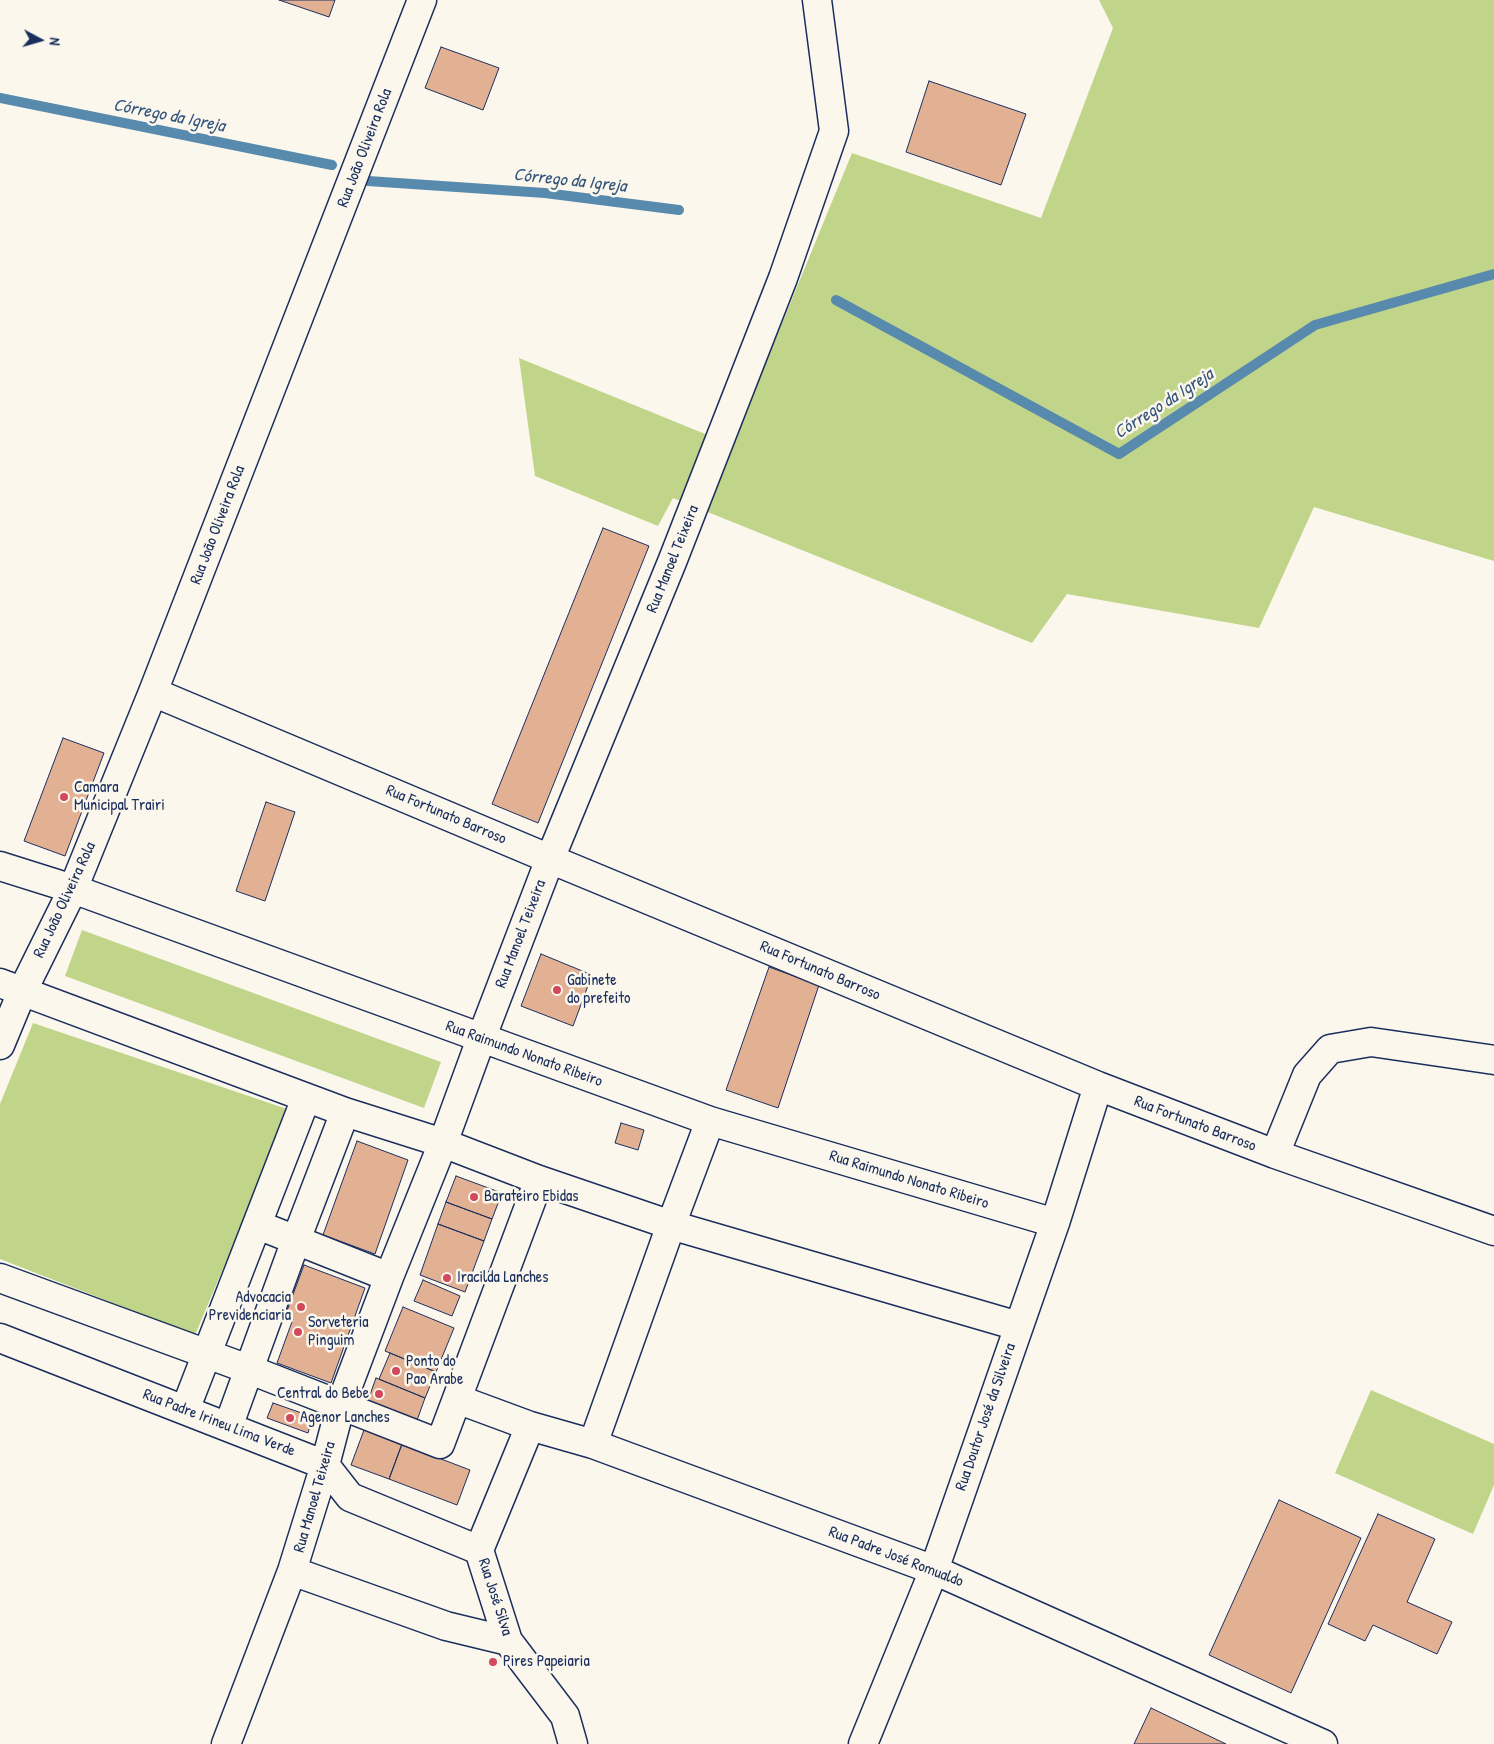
<!DOCTYPE html>
<meta charset="utf-8">
<style>
body{margin:0}
#map{position:relative;width:1494px;height:1744px;overflow:hidden;background:#fbf7ec;font-family:"Patrick Hand",sans-serif}
canvas{display:block}
.north{position:absolute;left:15px;top:15px;width:50px;height:50px;-webkit-text-stroke:4px #fbf7ec;paint-order:stroke;rotate:96deg;font-size:14px;font-weight:700;line-height:20px;text-align:center;color:#1b2f5e}
.north::after{content:'';display:block;margin:auto;width:18px;height:22px;background:#1b2f5e;clip-path:polygon(50% 0,100% 100%,50% 72%,0 100%)}
</style>
<div id="map">
<canvas width="1494" height="1744"></canvas>
<div class="north">N</div>
</div>
<script>
const c = document.querySelector('canvas').getContext('2d');
c.lineJoin = 'round';
function fillPath(path, color) { c.fillStyle = color; c.fill(path, 'evenodd'); }
const shape = rows => new Path2D(rows.map(r => 'M' + r).join(''));
function trace(path, color, width, dash) { c.strokeStyle = color; c.lineWidth = width; c.lineCap = dash ? 'butt' : 'round'; c.setLineDash(dash || []); c.stroke(path); }
function label(font, color, halo, rows, align = 'center') {
  c.font = font + ' "Patrick Hand",sans-serif'; c.lineWidth = 5; c.setLineDash([]); c.textBaseline = 'middle'; c.strokeStyle = halo; c.fillStyle = color; for (const [text, x, y, turn = 0] of rows) {
    c.save(); c.translate(x, y); c.rotate((+turn || 0) * Math.PI / 180); c.textAlign = isNaN(turn) ? turn : align; if (halo) c.strokeText(text, 0, 0); c.fillText(text, 0, 0); c.restore();
  }
}
fillPath(shape([
 [1099,0,1494,0,1494,561,1314,507,1259,628,1067,594,1032,643,673,498,658,526,535,476,519,358,732,445,852,153,1041,218,1113,28],
 [82,930,441,1062,424,1108,65,976],
 [33,1023,290,1110,195,1335,0,1259,0,1104],
 [1371,1390,1494,1444,1494,1485,1473,1534,1335,1473]
]), '#c1d58a');
trace(shape([
 [0,98,332,165],
 [368,181,545,193,679,210],
 [836,300,1119,454,1315,325,1494,274]
]), '#578aac', 10);
const building = shape([
 [279,0,335,0,329,17,279,0],
 [441,47,499,68,483,110,425,88,441,47],
 [929,81,1026,114,1001,185,906,152,929,81],
 [603,528,649,546,538,823,492,804,603,528],
 [63,738,104,753,65,856,24,841,63,738],
 [266,802,295,812,265,901,236,891,266,802],
 [541,954,592,975,573,1026,521,1006,541,954],
 [769,967,819,985,778,1108,726,1090,769,967],
 [621,1123,644,1130,638,1150,615,1143,621,1123],
 [357,1141,408,1160,375,1254,323,1235,357,1141],
 [456,1176,502,1193,492,1219,446,1202,456,1176],
 [446,1202,492,1219,484,1241,438,1224,446,1202],
 [438,1224,484,1241,465,1292,420,1275,438,1224],
 [304,1265,365,1288,331,1383,277,1363,293,1319,285,1316,304,1265],
 [423,1280,460,1296,452,1316,414,1301,423,1280],
 [403,1307,454,1328,436,1372,385,1351,403,1307],
 [390,1353,436,1372,425,1398,379,1379,390,1353],
 [376,1378,425,1398,416,1423,367,1403,376,1378],
 [273,1403,313,1417,308,1433,267,1418,273,1403],
 [364,1430,402,1444,389,1479,351,1465,364,1430],
 [402,1444,470,1470,457,1505,389,1479,402,1444],
 [1279,1500,1361,1538,1291,1693,1209,1655,1279,1500],
 [1378,1514,1435,1539,1407,1602,1452,1622,1437,1654,1373,1625,1365,1641,1328,1624,1378,1514],
 [1151,1708,1226,1744,1134,1744,1151,1708]
]);
fillPath(building, '#e2b193');
trace(building, '#1b2f5e', 1);
const minor = shape([
 [153,692,550,859,1098,1086,1275,1154,1494,1231],
 [0,866,73,889,710,1121,1055,1223],
 [0,983,345,1112,443,1143,539,1180,671,1225,1018,1326],
 [0,1045,22,992,73,889,153,692,422,0],
 [1275,1154,1307,1075,1330,1049,1371,1042,1494,1060],
 [258,1225,389,1277],
 [0,1278,248,1369,440,1444,539,1180],
 [0,1338,325,1465,350,1497,479,1550],
 [457,1399,530,1426,593,1444,934,1570,1323,1744],
 [185,1410,306,1098],
 [228,1427,296,1240,345,1112],
 [593,1444,671,1225,710,1121],
 [479,1550,508,1641,565,1716,573,1744],
 [479,1550,530,1426],
 [292,1571,446,1626,508,1641],
 [226,1744,292,1571,325,1465,341,1404,389,1277,443,1143,481,1039,550,859,672,562,783,278,834,131,817,0],
 [863,1744,934,1570,1055,1223,1098,1086]
]);
trace(minor, '#1b2f5e', 31);
trace(minor, '#fbf7ec', 28);
for (const [x, y, r, color] of [
 [64,797,5,"#d1495b"],
 [557,990,5,"#d1495b"],
 [474,1197,5,"#d1495b"],
 [447,1278,5,"#d1495b"],
 [301,1307,5,"#d1495b"],
 [298,1332,5,"#d1495b"],
 [396,1371,5,"#d1495b"],
 [379,1394,5,"#d1495b"],
 [290,1418,5,"#d1495b"],
 [493,1662,5,"#d1495b"]
]) { const dot = new Path2D(); dot.arc(x, y, r, 0, 2 * Math.PI); c.fillStyle = color; c.fill(dot); trace(dot, '#fbf7ec', 2); }
label('16px', '#1b2f5e', '#fbf7ec', [
 ["Rua João Oliveira Rola",365,148,-69],
 ["Rua João Oliveira Rola",218,525,-69],
 ["Rua Manoel Teixeira",673,559,-68],
 ["Rua Fortunato Barroso",446,815,23],
 ["Rua João Oliveira Rola",65,900,-65],
 ["Rua Manoel Teixeira",521,934,-69],
 ["Rua Fortunato Barroso",820,971,23],
 ["Rua Raimundo Nonato Ribeiro",524,1054,20],
 ["Rua Fortunato Barroso",1195,1124,21],
 ["Rua Raimundo Nonato Ribeiro",909,1180,17],
 ["Rua Doutor José da Silveira",986,1417,-71],
 ["Rua Padre Irineu Lima Verde",219,1423,21],
 ["Rua Manoel Teixeira",315,1497,-74],
 ["Rua Padre José Romualdo",896,1557,21],
 ["Rua José Silva",495,1597,72]
]);
label('16px', '#1b2f5e', '#fbf7ec', [
 ["Camara",74,788],
 ["Municipal Trairi",74,806],
 ["Gabinete",567,981],
 ["do prefeito",567,999],
 ["Barateiro Ebidas",484,1197],
 ["Iracilda Lanches",457,1278],
 ["Advocacia",291,1298,"right"],
 ["Previdenciaria",291,1316,"right"],
 ["Sorveteria",308,1323],
 ["Pinguim",308,1341],
 ["Ponto do",406,1362],
 ["Pao Arabe",406,1380],
 ["Central do Bebe",369,1394,"right"],
 ["Agenor Lanches",300,1418],
 ["Pires Papeiaria",503,1662]
], 'left');
label('italic 18px', '#34557e', '#fbf7ec', [
 ["Córrego da Igreja",169,116,11],
 ["Córrego da Igreja",570,181,6],
 ["Córrego da Igreja",1164,404,-33]
]);
</script>
